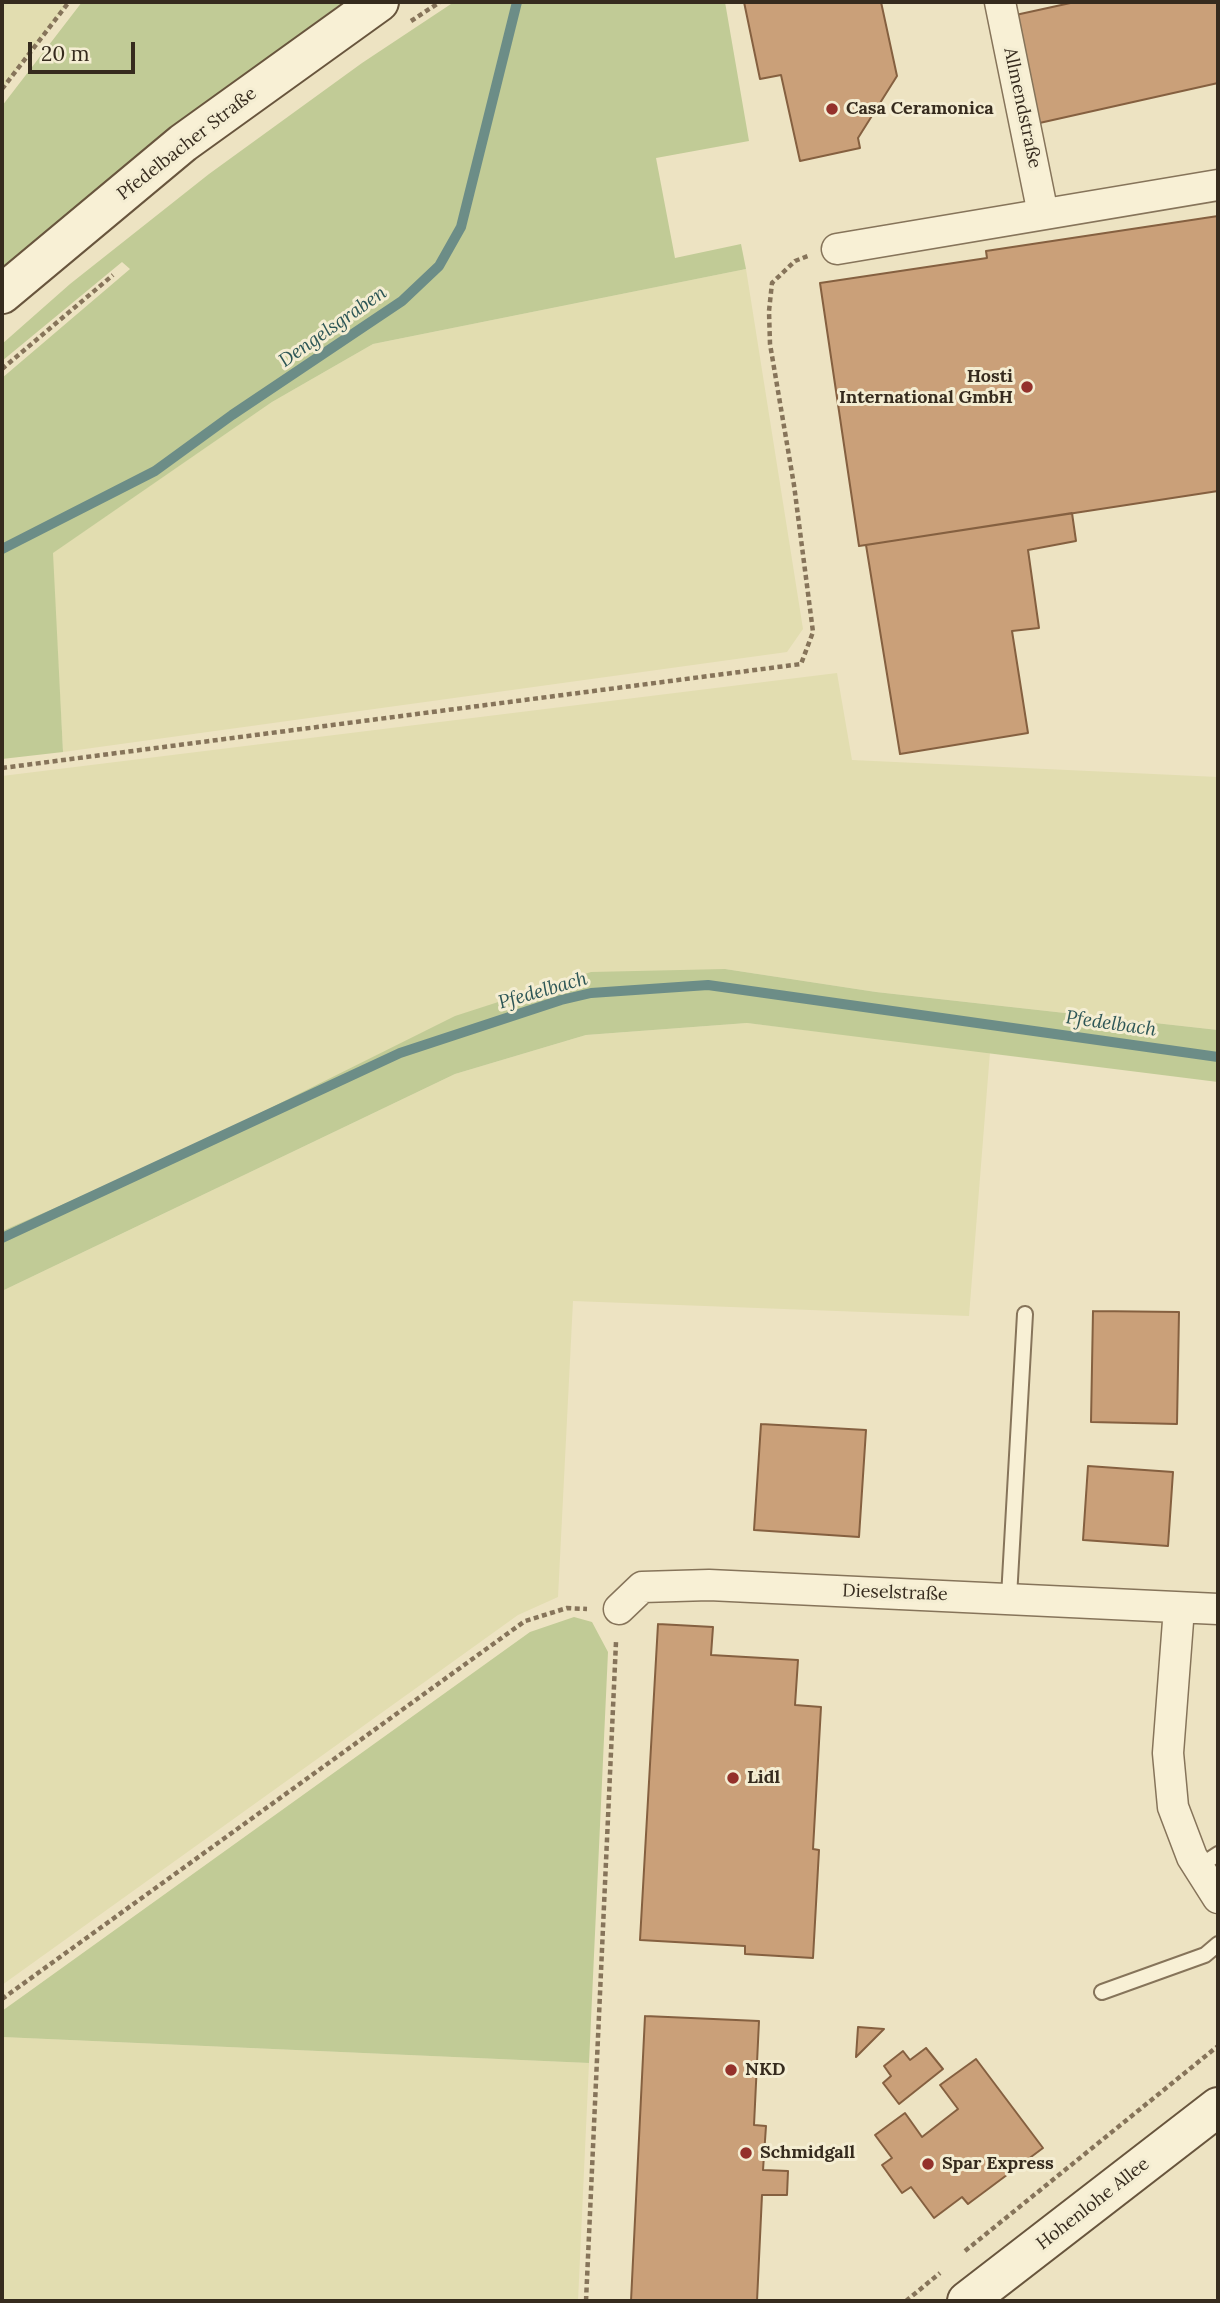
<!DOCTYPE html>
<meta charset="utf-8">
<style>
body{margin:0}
#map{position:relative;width:1220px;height:2303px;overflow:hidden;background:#ede3c2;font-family:Lora,serif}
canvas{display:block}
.frame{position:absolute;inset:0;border:4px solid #362b1e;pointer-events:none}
.scale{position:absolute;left:28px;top:42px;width:107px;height:32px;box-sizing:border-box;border:4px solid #362b1e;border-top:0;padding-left:9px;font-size:21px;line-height:24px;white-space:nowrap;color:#362b1e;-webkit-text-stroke:5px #f4edd2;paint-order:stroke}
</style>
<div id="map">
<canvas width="1220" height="2303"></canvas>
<div class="frame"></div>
<div class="scale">20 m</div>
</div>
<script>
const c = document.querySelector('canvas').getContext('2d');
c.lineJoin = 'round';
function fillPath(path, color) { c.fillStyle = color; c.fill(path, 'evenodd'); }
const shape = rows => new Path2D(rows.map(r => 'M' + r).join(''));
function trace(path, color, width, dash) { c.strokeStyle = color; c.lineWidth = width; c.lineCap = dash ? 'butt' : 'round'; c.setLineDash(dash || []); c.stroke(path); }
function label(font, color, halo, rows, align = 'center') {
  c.font = font + ' Lora,serif'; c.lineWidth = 6; c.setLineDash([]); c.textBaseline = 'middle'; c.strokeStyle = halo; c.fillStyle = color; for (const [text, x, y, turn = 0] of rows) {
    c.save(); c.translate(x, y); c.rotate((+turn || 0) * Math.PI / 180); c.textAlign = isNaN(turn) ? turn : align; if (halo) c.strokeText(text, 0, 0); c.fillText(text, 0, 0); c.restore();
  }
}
fillPath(shape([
 [2,2,69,2,2,89],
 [746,269,803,629,787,652,63,752,52,553,272,402,373,344],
 [837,673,852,760,1218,777,1218,1030,876,992,725,969,178,1154,2,1231,2,776],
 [747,1023,990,1052,969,1316,573,1301,558,1597,518,1615,2,1985,2,1291,455,1074,586,1035],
 [2,2037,589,2063,578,2301,2,2301]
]), '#e2ddb0');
fillPath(shape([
 [82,2,343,2,178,124,2,269,2,106],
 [454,2,725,2,749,141,656,158,675,258,741,244,746,269,373,344,272,402,53,553,63,752,2,759,2,378,130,269,122,262,2,361,2,344,70,284,209,174,362,63],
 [725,969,876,992,1218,1030,1218,1082,747,1023,586,1035,455,1074,2,1291,2,1231,178,1154,455,1016,591,972],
 [574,1617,592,1622,608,1652,589,2063,2,2037,2,2011,530,1632]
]), '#c1cb96');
trace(shape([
 [2,549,155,471,232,415,402,301,439,266,461,227,517,2],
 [2,1238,400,1053,561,1000,591,993,708,985,1218,1057]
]), '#6c8d87', 10);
const building = shape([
 [744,2,881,2,897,76,858,138,860,148,800,161,781,75,760,79,744,2],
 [1075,2,1218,2,1218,83,1035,124,1011,16,1075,2],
 [1218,216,1218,491,859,546,820,283,987,258,986,251,1218,216],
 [1072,513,1076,541,1028,550,1039,628,1012,631,1028,733,900,754,866,545,1072,513],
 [1093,1311,1179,1312,1177,1424,1091,1422,1093,1311],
 [761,1424,866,1430,859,1537,754,1530,761,1424],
 [1088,1466,1173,1472,1168,1546,1083,1540,1088,1466],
 [658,1624,713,1627,711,1655,798,1660,795,1705,821,1707,813,1849,819,1850,813,1958,745,1954,745,1946,640,1940,658,1624],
 [645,2016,759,2021,754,2125,766,2126,763,2170,788,2171,787,2195,762,2195,757,2301,631,2301,645,2016],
 [858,2027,884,2029,856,2057,858,2027],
 [926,2048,943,2069,899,2104,883,2083,891,2076,884,2066,903,2051,910,2060,926,2048],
 [976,2059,1043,2148,968,2204,962,2197,934,2218,911,2187,902,2193,882,2165,892,2158,875,2135,905,2113,922,2137,958,2109,940,2085,976,2059]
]);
fillPath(building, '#caa079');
trace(building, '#856040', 2);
const lane = shape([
 [1009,1597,1025,1314],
 [1198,1867,1218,1854],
 [1102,1992,1205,1955,1218,1944]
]);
const street = shape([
 [1000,2,1043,214],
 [837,249,1218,185],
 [1179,1608,1168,1753,1173,1807,1192,1857,1218,1898],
 [619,1609,642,1587,709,1585,1218,1609]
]);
const secondary = shape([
 [2,294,183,143,379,2],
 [967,2301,1218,2107]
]);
trace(lane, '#86745a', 18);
trace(street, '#86745a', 33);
trace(secondary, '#68553d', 42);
trace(shape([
 [411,21,440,2],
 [2,89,69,2],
 [2,369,113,275],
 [2,768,801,664,813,632,794,485,770,344,769,311,772,283,795,261,808,256],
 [2,1999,525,1621,567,1608,587,1609],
 [965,2251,1218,2046],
 [586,2301,616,1642],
 [906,2301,940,2273]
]), '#86745a', 4.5, [5, 3.5]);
trace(lane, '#f8f0d5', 14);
trace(street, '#f8f0d5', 30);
trace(secondary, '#f8f0d5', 38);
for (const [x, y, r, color] of [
 [832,109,7,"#94312b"],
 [1027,387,7,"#94312b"],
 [733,1778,7,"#94312b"],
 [731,2070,7,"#94312b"],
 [746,2153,7,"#94312b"],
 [928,2164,7,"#94312b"]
]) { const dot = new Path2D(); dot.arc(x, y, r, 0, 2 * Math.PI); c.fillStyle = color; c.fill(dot); trace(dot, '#f4edd2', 2.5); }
label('18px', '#362b1e', '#f4edd2', [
 ["Allmendstraße",1022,108,78],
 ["Pfedelbacher Straße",187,144,-38],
 ["Dieselstraße",895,1593,2],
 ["Hohenlohe Allee",1093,2204,-38]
]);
label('bold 18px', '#362b1e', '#f4edd2', [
 ["Casa Ceramonica",846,109],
 ["Hosti",1013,377,"right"],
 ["International GmbH",1013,398,"right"],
 ["Lidl",747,1778],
 ["NKD",745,2070],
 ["Schmidgall",760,2153],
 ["Spar Express",942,2164]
], 'left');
label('italic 19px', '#2d5656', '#f4edd2', [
 ["Dengelsgraben",333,327,-35],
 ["Pfedelbach",543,991,-16],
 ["Pfedelbach",1111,1024,8]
]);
</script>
